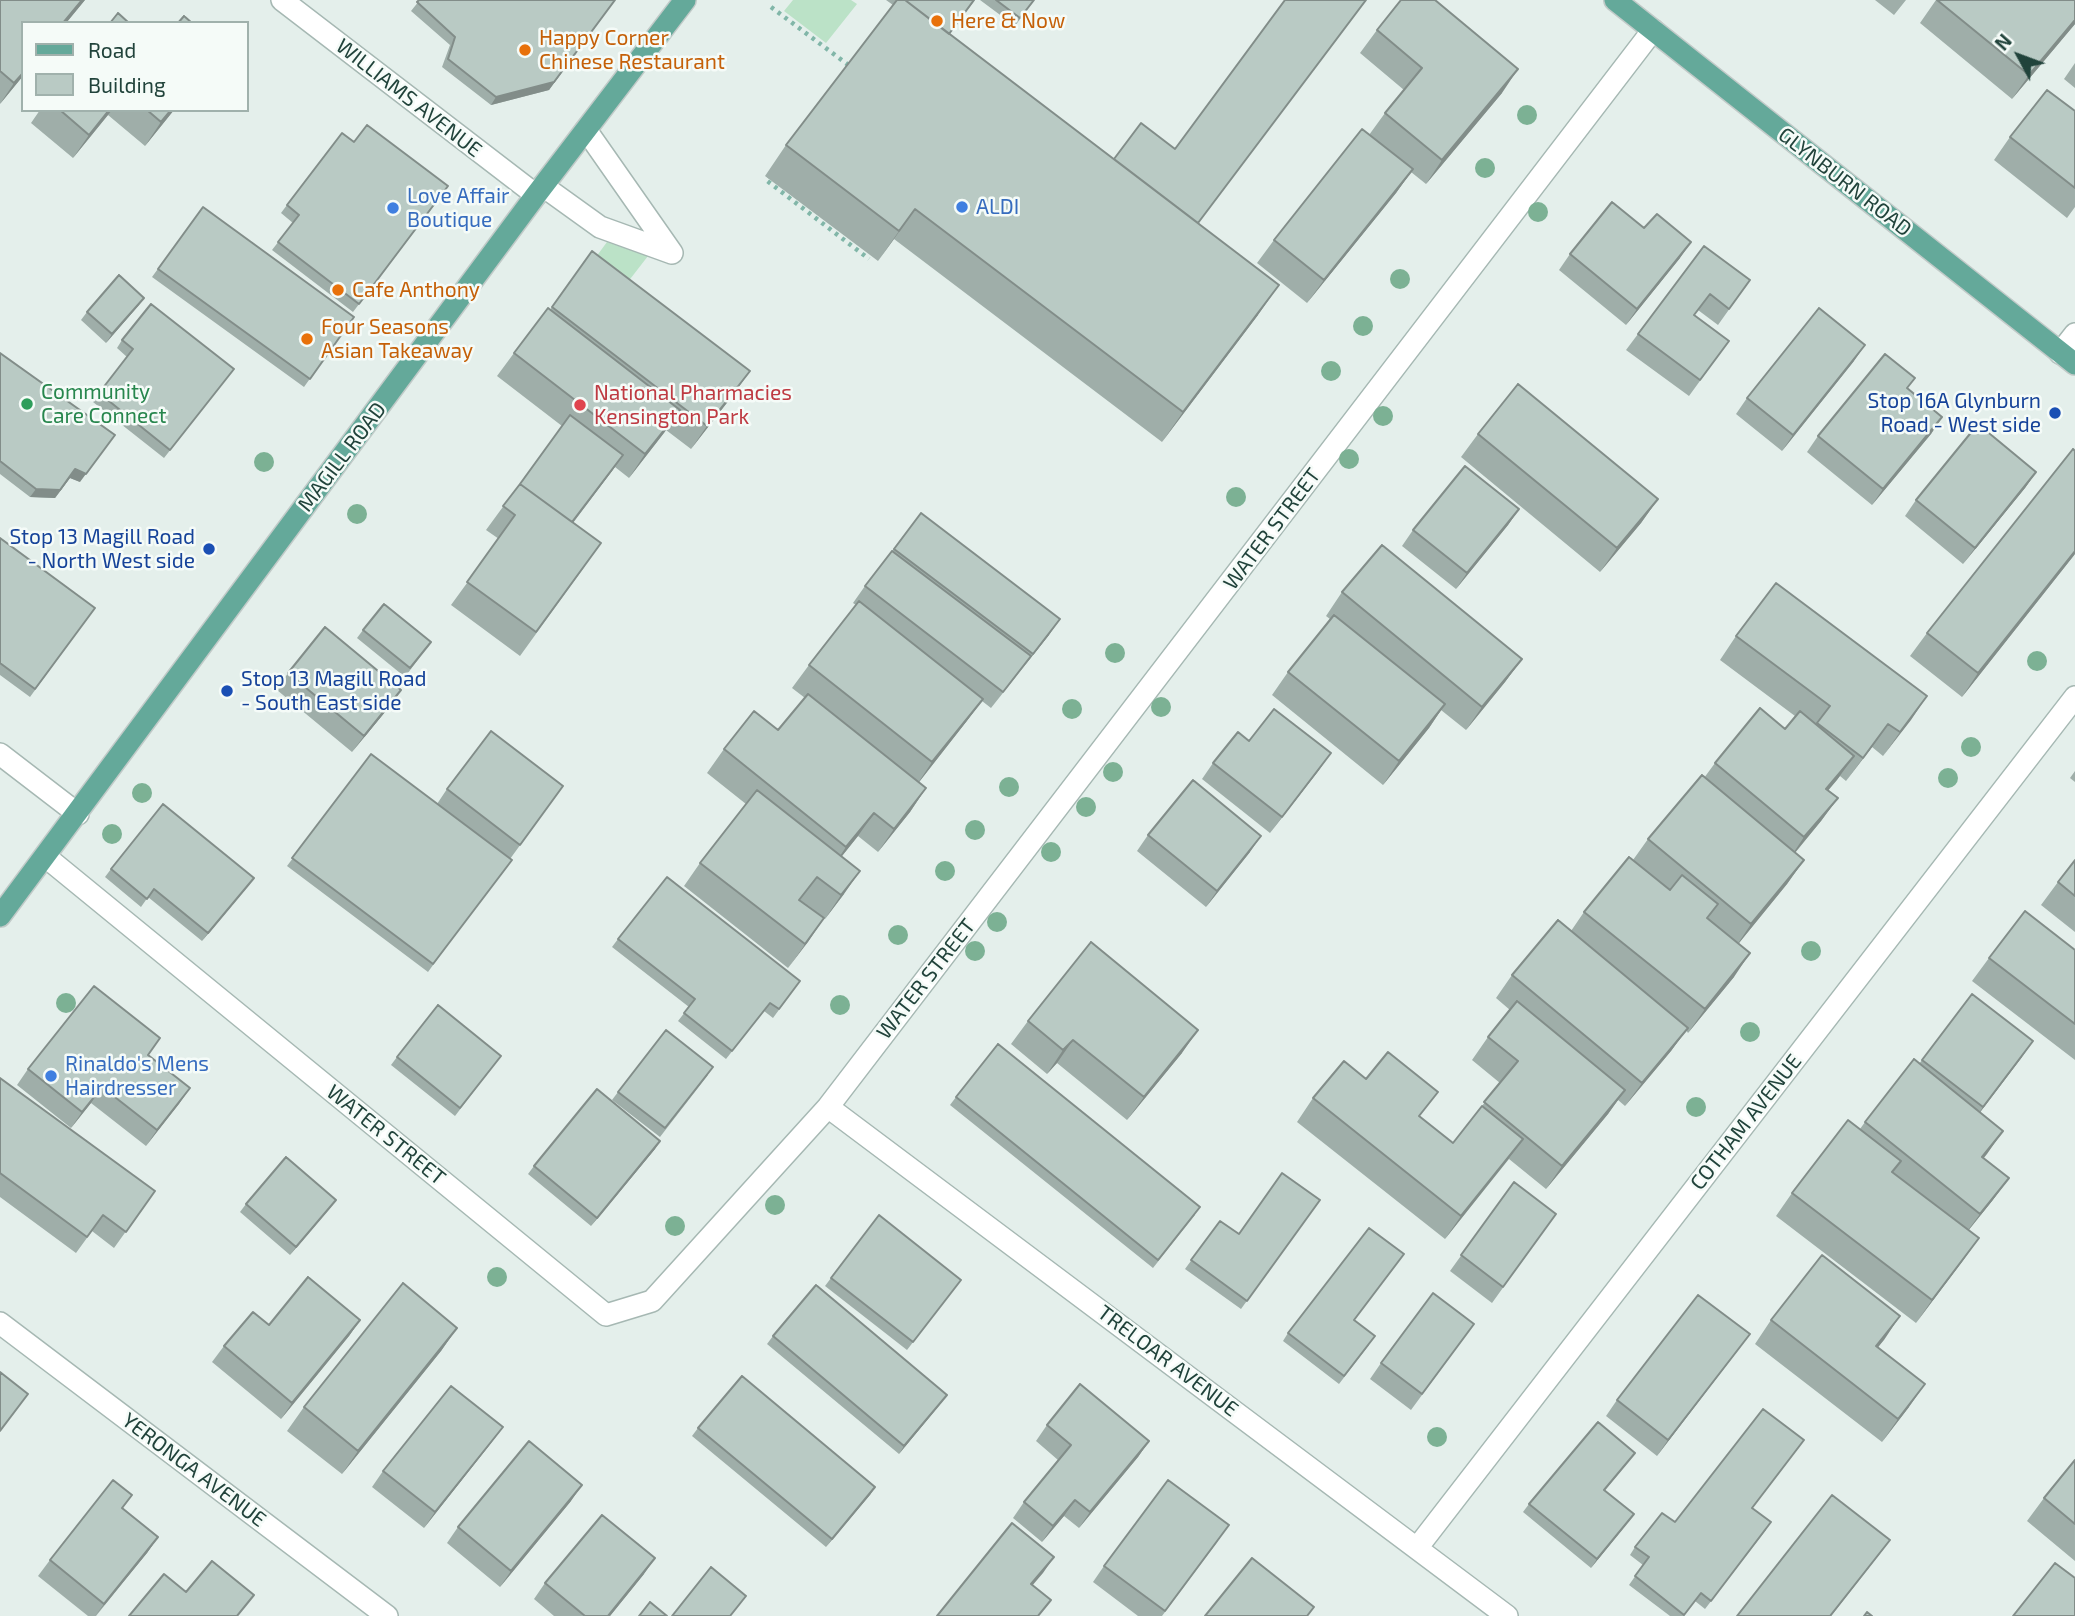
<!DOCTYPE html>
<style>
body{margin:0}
#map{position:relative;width:2075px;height:1616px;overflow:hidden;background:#e4efeb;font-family:"Exo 2",sans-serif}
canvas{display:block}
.legend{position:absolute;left:21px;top:21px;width:228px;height:91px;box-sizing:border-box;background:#f5fbf8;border:2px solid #a0b1ac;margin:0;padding:9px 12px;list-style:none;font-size:21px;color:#21433b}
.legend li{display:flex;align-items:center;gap:14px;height:35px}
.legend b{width:35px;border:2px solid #a0b1ac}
.north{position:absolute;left:1984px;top:21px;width:70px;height:70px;-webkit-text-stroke:5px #f5fbf8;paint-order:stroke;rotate:311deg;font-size:19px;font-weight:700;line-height:28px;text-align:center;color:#21433b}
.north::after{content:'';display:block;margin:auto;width:24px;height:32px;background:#21433b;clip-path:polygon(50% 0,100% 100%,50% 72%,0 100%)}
</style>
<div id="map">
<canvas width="2075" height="1616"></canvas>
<ul class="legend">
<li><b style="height:9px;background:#64a99a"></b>Road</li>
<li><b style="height:19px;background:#b9cac4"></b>Building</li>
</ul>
<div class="north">N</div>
</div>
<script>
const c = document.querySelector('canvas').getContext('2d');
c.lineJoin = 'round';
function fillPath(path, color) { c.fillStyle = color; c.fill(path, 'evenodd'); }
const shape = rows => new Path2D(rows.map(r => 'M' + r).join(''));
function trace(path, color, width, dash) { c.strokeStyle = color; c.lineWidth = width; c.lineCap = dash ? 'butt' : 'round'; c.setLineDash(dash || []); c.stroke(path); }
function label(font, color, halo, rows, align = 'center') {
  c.font = font + ' "Exo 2",sans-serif'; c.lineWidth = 5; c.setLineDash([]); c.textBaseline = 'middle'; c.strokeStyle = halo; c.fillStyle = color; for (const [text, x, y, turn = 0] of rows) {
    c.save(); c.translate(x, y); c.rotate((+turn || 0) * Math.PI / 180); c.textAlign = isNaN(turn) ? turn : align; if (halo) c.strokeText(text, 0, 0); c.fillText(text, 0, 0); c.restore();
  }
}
fillPath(shape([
 [793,0,851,0,857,4,826,43,784,11],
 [607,242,648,256,617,296,585,272]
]), '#bbe2c7');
const minor = shape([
 [282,0,536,195],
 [586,130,672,253],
 [543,186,600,227,672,253],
 [2060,353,2075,334],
 [0,754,78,814],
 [46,857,606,1315,652,1301,828,1107,1653,30],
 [828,1107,1507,1616],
 [0,1323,387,1616],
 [1417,1548,2075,697]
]);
const major = shape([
 [1615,0,2075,364],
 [0,916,536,195,685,0]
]);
trace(minor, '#a6b8b3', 24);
trace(major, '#c1cac8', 24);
trace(shape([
 [771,7,851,67],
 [770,175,766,180,869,259]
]), '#81b6a8', 4.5, [3.5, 5]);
trace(minor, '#fff', 21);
trace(major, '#64a99a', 21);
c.fillStyle = '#7cb194';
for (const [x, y] of [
 [1527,115],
 [1485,168],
 [1538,212],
 [1400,279],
 [1363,326],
 [1331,371],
 [1383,416],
 [1349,459],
 [264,462],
 [1236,497],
 [357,514],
 [1115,653],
 [2037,661],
 [1161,707],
 [1072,709],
 [1971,747],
 [1113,772],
 [1948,778],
 [1009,787],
 [142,793],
 [1086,807],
 [975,830],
 [112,834],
 [1051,852],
 [945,871],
 [997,922],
 [898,935],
 [975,951],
 [1811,951],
 [66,1003],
 [840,1005],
 [1750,1032],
 [1696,1107],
 [775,1205],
 [675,1226],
 [497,1277],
 [1437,1437]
]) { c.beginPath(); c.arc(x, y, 10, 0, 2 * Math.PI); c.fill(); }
fillPath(shape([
 [0,0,85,0,0,104],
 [615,0,549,90,491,105,442,67,450,45,411,11,419,1],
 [886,0,975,0,949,34,1199,223,1258,315,1162,442,894,239,878,261,765,176,786,145,893,5],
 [980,0,1034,0,1015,26],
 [1875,0,1906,0,1894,15],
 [1936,0,2075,0,2075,24,2012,99,1920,23],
 [1377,30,1502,93,1426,184,1411,172,1396,193,1307,303,1257,263,1274,240,1369,135,1385,113,1404,90,1360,53],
 [2075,63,2075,88,2064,79],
 [40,110,174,110,145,146,108,115,73,158,31,123],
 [2075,111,2075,207,2067,218,1994,160,2010,137],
 [354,142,442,195,353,312,272,250,293,223,281,213,287,205],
 [203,207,354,317,304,387,152,277],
 [1704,246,1750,280,1718,325,1698,310,1694,315,1729,341,1689,396,1626,350],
 [592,251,733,395,691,449,666,430,629,478,615,467,573,523,585,566,520,656,451,605,499,539,486,530,562,426,497,376,514,353,550,310],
 [1570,254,1680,258,1626,325,1559,270],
 [144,298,138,306,106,343,81,320,87,312],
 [122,340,234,369,164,458,93,402,127,357,117,348],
 [0,353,80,482,70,478,55,498,30,497,0,474],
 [1854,361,1782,451,1736,414,1747,398],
 [1907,389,1942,417,1931,434,1872,505,1807,452,1818,436],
 [1478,434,1658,499,1641,523,1600,572,1461,457],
 [2036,472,2025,488,1963,564,1905,516,1916,500],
 [1519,509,1508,525,1456,589,1402,546,1413,530],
 [921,513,1049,635,991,708,982,701,966,722,919,782,926,788,910,812,878,852,858,836,842,856,844,894,825,919,801,900,824,918,788,968,684,886,700,863,746,804,707,773,724,749,778,730,805,698,792,688,809,665,856,605,853,603,865,586],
 [0,538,95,608,30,697,0,675],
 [2075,554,1962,697,1910,656,1927,633],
 [1342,592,1522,659,1505,682,1466,730,1441,710,1429,728,1383,785,1272,695,1288,672,1330,619,1326,616],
 [363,630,431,642,405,677,357,638],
 [1736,636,1927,696,1883,756,1872,747,1846,781,1840,776,1828,790,1838,798,1821,821,1795,853,1804,860,1787,884,1738,944,1734,977,1688,1033,1686,1030,1671,1051,1625,1106,1618,1100,1608,1114,1546,1189,1509,1159,1445,1239,1297,1122,1313,1098,1366,1079,1420,1117,1453,1143,1500,1083,1472,1060,1488,1037,1510,1010,1496,998,1512,975,1571,931,1584,912,1633,860,1648,839,1704,778,1715,763,1785,729,1795,716,1720,660],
 [288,673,401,690,390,706,352,752,277,690],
 [1249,741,1319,770,1270,833,1202,779,1213,763],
 [371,754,437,804,447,789,563,786,428,972,287,866],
 [2075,771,2075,782,2070,778],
 [1148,835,1250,852,1206,907,1137,851],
 [2075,860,2075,932,2041,905,2058,882],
 [111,869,248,886,202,941,148,897,141,907,105,877],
 [618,939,800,981,773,1018,764,1011,726,1059,678,1021,689,1007,612,947],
 [2075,950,2075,1060,1972,981,1989,958],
 [1972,994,2022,1057,1980,1112,1984,1158,2009,1178,1992,1201,1968,1231,1979,1238,1916,1323,1776,1216,1792,1193,1860,1129,1865,1122,1919,1064],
 [1028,1021,1182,1053,1127,1120,1057,1063,1047,1074,1011,1044],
 [149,1055,190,1088,146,1146,91,1103,71,1128,17,1085,28,1069],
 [501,1056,455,1116,391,1065,397,1057],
 [708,1075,660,1137,612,1100,618,1092],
 [0,1078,155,1191,114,1248,92,1231,76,1253,0,1197],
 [956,1097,1195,1215,1153,1268,950,1105],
 [655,1149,591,1226,528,1174,534,1166],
 [1514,1182,1556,1214,1492,1303,1450,1271],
 [336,1200,290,1255,240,1212,246,1204],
 [1320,1200,1241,1309,1185,1269,1220,1221,1239,1234],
 [831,1278,961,1280,907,1350,825,1286],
 [1900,1316,1878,1347,1909,1407,1882,1442,1755,1344,1771,1320],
 [360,1320,349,1336,281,1419,212,1362,224,1346,269,1325],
 [1354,1321,1369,1345,1339,1384,1283,1341,1288,1333],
 [1474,1324,1411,1410,1370,1379,1381,1363],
 [457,1328,441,1351,342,1474,287,1431,304,1407],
 [1750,1334,1657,1456,1606,1416,1617,1400],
 [773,1336,941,1403,899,1454,767,1344],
 [1047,1425,1149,1441,1138,1457,1079,1528,1064,1516,1042,1542,1013,1518,1024,1502,1058,1460,1036,1441],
 [698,1428,875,1487,826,1547,692,1436],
 [491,1443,424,1528,372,1487,383,1471],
 [2075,1460,2075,1561,2027,1521,2044,1498],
 [1629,1461,1605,1490,1628,1522,1591,1568,1523,1512,1529,1504],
 [132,1495,123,1508,158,1537,147,1553,96,1616,88,1616,38,1576,50,1560],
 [571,1501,500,1587,447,1543,458,1527],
 [1752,1508,1766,1530,1705,1609,1695,1601,1684,1616,1670,1616,1629,1585,1643,1565,1630,1555,1635,1547,1675,1522],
 [1218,1541,1162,1616,1138,1616,1093,1582,1104,1566],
 [644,1574,610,1616,554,1616,534,1599,545,1583]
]), '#9faea9');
fillPath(shape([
 [82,0,85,0,66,23,63,23],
 [615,0,549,90,491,105,496,97],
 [2075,20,2075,24,2012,99,2029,75],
 [1518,69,1502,93,1426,184,1442,160],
 [23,73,23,76,0,104,14,83],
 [109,110,112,110,73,158,89,135],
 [171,110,174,110,145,146,161,122],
 [1413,169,1396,193,1307,303,1324,280],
 [915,209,894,239,878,261,899,231],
 [1691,242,1680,258,1626,325,1637,309],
 [1279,285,1258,315,1162,442,1183,412],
 [144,298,138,306,106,343,112,334],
 [1865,345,1854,361,1782,451,1793,435],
 [750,371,733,395,691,449,707,426],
 [680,410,664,433,629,478,645,454],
 [1942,417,1931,434,1872,505,1883,489],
 [115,435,80,482,70,478,55,498,30,497,36,489,75,469],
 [623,455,612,471,555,546,567,529],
 [2036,472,2025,488,1963,564,1975,548],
 [1658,499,1641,523,1600,572,1617,548],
 [1519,509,1508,525,1456,589,1467,573],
 [2075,551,2075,554,1962,697,1978,673],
 [1060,619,1049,635,1021,670,1033,654],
 [1522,659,1505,682,1466,730,1482,707],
 [401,690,390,706,352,752,364,736],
 [1927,696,1911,720,1883,756,1900,732],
 [983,699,966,722,916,786,932,762],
 [1445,704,1429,728,1383,785,1399,761],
 [1888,724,1872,747,1846,781,1863,758],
 [1331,753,1319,770,1270,833,1282,817],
 [1854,756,1837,780,1810,812,1826,789],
 [926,788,910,812,878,852,894,829],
 [1838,798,1821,821,1788,861,1804,837],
 [874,813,858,836,830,871,846,847],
 [1261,836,1250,852,1206,907,1217,891],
 [1804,860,1787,884,1735,948,1751,924],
 [860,871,844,894,825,919,841,895],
 [254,878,248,886,202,941,208,933],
 [824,918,808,942,788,968,805,944],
 [1750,953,1734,977,1688,1033,1705,1009],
 [1688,1028,1671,1051,1625,1106,1642,1083],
 [1198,1030,1182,1053,1127,1120,1144,1097],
 [1073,1040,1057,1063,1047,1074,1063,1050],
 [2033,1041,2022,1057,1972,1123,1983,1107],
 [102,1087,91,1103,71,1128,82,1112],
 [190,1088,179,1104,146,1146,157,1130],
 [1625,1090,1608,1114,1546,1189,1562,1166],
 [2003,1131,1987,1154,1966,1180,1982,1157],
 [1523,1139,1506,1162,1445,1239,1461,1216],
 [660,1141,655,1149,591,1226,597,1218],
 [2009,1178,1992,1201,1963,1237,1980,1214],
 [336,1200,330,1208,290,1255,296,1247],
 [1979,1238,1962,1262,1916,1323,1932,1300],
 [1900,1316,1884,1340,1860,1369,1876,1346],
 [360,1320,349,1336,281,1419,292,1403],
 [457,1328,441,1351,342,1474,358,1451],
 [1750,1334,1738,1350,1657,1456,1668,1440],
 [1925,1384,1909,1407,1882,1442,1898,1419],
 [947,1395,941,1403,899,1454,904,1446],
 [503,1427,491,1443,424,1528,435,1512],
 [1149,1441,1138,1457,1079,1528,1090,1512],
 [582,1485,571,1501,500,1587,511,1571],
 [875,1487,870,1495,826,1547,832,1539],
 [1075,1500,1064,1516,1042,1542,1053,1526],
 [1634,1514,1628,1522,1591,1568,1597,1559],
 [158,1537,147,1553,95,1616,104,1604],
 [1890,1540,1878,1556,1831,1616,1830,1616],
 [1054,1557,1043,1573,1020,1600,1031,1584],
 [655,1558,644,1574,610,1616,608,1616]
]), '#828d89');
const building = shape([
 [0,0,82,0,63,23,23,23,23,73,14,83,0,71,0,0],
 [419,0,615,0,554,82,496,97,448,59,455,37,417,2,419,0],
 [897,0,905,0,1279,285,1183,412,915,209,899,231,786,145,897,0],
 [905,0,974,0,949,34,905,0],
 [996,0,1034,0,1020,18,996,0],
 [1285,0,1366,0,1198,223,1114,159,1141,123,1175,149,1285,0],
 [1401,0,1435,0,1518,69,1442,160,1385,113,1422,68,1377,30,1401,0],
 [1937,0,2075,0,2075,20,2029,75,1937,0],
 [118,13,129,23,110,23,118,13],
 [184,16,192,23,178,23,184,16],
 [2047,90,2075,111,2075,188,2010,137,2047,90],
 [60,110,109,110,89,135,60,110],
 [147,110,171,110,161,122,147,110],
 [367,125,448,186,359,304,278,242,299,215,287,205,342,133,354,142,367,125],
 [1362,129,1413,169,1324,280,1274,240,1362,129],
 [1612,202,1644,228,1657,214,1691,242,1637,309,1570,254,1612,202],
 [203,207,354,317,310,379,158,269,203,207],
 [1704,246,1750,280,1729,309,1710,294,1694,315,1729,341,1700,380,1638,334,1704,246],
 [592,251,750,371,707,426,552,307,592,251],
 [119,275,144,298,112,334,87,312,119,275],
 [151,304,234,369,170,450,99,393,133,349,122,340,151,304],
 [548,308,680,410,645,454,514,353,548,308],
 [1819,308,1865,345,1793,435,1747,398,1819,308],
 [0,353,115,435,86,474,75,469,60,490,36,489,0,461,0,353],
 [1885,354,1915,378,1907,388,1942,417,1883,489,1818,436,1885,354],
 [1518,384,1658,499,1617,548,1478,434,1518,384],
 [570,415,623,455,572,522,520,484,570,415],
 [1978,424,2036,472,1975,548,1916,500,1978,424],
 [2073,449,2075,451,2075,551,1978,673,1927,633,2073,449],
 [1465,466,1519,509,1467,573,1413,530,1465,466],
 [520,484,601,543,536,632,467,582,515,515,503,506,520,484],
 [921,513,1060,619,1033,654,894,549,921,513],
 [0,538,95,608,35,689,0,663,0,538],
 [1382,545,1522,659,1482,707,1342,592,1382,545],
 [892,551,1031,656,1003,692,865,586,892,551],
 [1776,583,1927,696,1900,732,1888,724,1863,758,1817,723,1830,706,1736,636,1776,583],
 [859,601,983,699,932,762,809,665,859,601],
 [384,604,431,642,410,668,363,630,384,604],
 [1334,615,1445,704,1399,761,1288,672,1334,615],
 [325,627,401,690,364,736,288,673,325,627],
 [808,694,926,788,894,829,874,813,846,847,724,749,754,711,778,730,808,694],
 [1760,708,1785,729,1800,711,1854,756,1826,789,1838,798,1804,837,1715,763,1760,708],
 [1274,709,1331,753,1282,817,1213,763,1238,732,1249,741,1274,709],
 [491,731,563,786,520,845,447,789,491,731],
 [371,754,512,860,433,964,292,858,371,754],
 [1702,775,1804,860,1751,924,1648,839,1702,775],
 [1193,780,1261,836,1217,891,1148,835,1193,780],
 [757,790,860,871,841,895,817,877,799,900,824,918,805,944,700,863,757,790],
 [163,804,254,878,208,933,154,889,147,899,111,869,163,804],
 [1629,857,1670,890,1682,875,1718,904,1707,918,1750,953,1705,1009,1584,912,1629,857],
 [2075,860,2075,896,2058,882,2075,860],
 [667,877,800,981,779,1009,770,1003,732,1051,684,1013,695,999,618,939,667,877],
 [2025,911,2075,950,2075,1024,1989,958,2025,911],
 [1558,920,1688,1028,1642,1083,1512,975,1558,920],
 [1091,942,1198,1030,1144,1097,1073,1040,1063,1050,1028,1021,1091,942],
 [94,986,160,1038,148,1055,190,1088,157,1130,102,1087,82,1112,28,1069,94,986],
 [1972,994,2033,1041,1983,1107,1922,1060,1972,994],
 [1517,1001,1625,1090,1562,1166,1484,1102,1518,1061,1488,1037,1517,1001],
 [438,1005,501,1056,460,1108,397,1057,438,1005],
 [666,1030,713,1067,665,1128,618,1092,666,1030],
 [998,1044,1200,1207,1158,1260,956,1097,998,1044],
 [1388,1052,1438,1092,1419,1116,1453,1143,1482,1106,1523,1139,1461,1216,1313,1098,1344,1061,1366,1079,1388,1052],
 [1914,1059,2003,1131,1982,1157,2009,1178,1980,1214,1865,1122,1914,1059],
 [0,1078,155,1191,126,1232,103,1215,87,1237,0,1173,0,1078],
 [597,1089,660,1141,597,1218,534,1166,597,1089],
 [1848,1120,1901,1161,1892,1172,1979,1238,1932,1300,1792,1193,1848,1120],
 [286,1157,336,1200,296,1247,246,1204,286,1157],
 [1282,1173,1320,1200,1247,1301,1191,1260,1220,1221,1239,1234,1282,1173],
 [1514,1182,1556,1214,1503,1287,1461,1255,1514,1182],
 [879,1215,961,1280,913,1342,831,1278,879,1215],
 [1369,1228,1404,1254,1354,1320,1375,1336,1344,1376,1288,1333,1369,1228],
 [1822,1255,1900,1316,1876,1346,1925,1384,1898,1419,1771,1320,1822,1255],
 [308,1277,360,1320,292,1403,224,1346,253,1312,269,1325,308,1277],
 [403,1283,457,1328,358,1451,304,1407,403,1283],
 [816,1285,947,1395,904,1446,773,1336,816,1285],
 [1433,1293,1474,1324,1422,1394,1381,1363,1433,1293],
 [1698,1295,1750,1334,1668,1440,1617,1400,1698,1295],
 [0,1372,28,1394,0,1431,0,1372],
 [742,1376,875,1487,832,1539,698,1428,742,1376],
 [1080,1384,1149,1441,1090,1512,1075,1500,1053,1526,1024,1502,1071,1445,1047,1425,1080,1384],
 [451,1386,503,1427,435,1512,383,1471,451,1386],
 [1763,1409,1804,1440,1752,1508,1771,1522,1711,1601,1701,1593,1684,1615,1635,1576,1649,1557,1635,1547,1662,1513,1675,1522,1763,1409],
 [1598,1422,1635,1453,1604,1490,1634,1514,1597,1559,1529,1504,1598,1422],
 [529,1441,582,1485,511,1571,458,1527,529,1441],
 [2075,1460,2075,1524,2044,1498,2075,1460],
 [113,1480,132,1495,122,1508,158,1537,104,1604,50,1560,113,1480],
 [1168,1480,1229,1525,1165,1611,1104,1566,1168,1480],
 [1832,1495,1890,1540,1830,1616,1737,1616,1832,1495],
 [602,1515,655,1558,608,1616,585,1616,545,1583,602,1515],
 [1012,1523,1054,1557,1031,1584,1051,1600,1038,1616,937,1616,1012,1523],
 [1252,1558,1314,1607,1307,1616,1205,1616,1252,1558],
 [212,1561,254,1595,237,1616,129,1616,164,1574,186,1592,212,1561],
 [2055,1563,2075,1578,2075,1616,2013,1616,2055,1563],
 [711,1567,746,1596,730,1616,672,1616,711,1567],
 [650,1602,667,1616,639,1616,650,1602],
 [1867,1612,1872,1616,1864,1616,1867,1612]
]);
fillPath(building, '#b9cac4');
trace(building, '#828d89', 2);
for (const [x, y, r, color] of [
 [937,21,7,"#e8710a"],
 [525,50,7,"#e8710a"],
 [962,207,7,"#3f7fe0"],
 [393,208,7,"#3f7fe0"],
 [338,290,7,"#e8710a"],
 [307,339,7,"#e8710a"],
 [27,404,7,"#2e9e5b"],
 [580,405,7,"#e0444e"],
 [2055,413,7,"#1a4fb4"],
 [209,549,7,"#1a4fb4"],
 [227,691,7,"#1a4fb4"],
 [51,1076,7,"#3f7fe0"]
]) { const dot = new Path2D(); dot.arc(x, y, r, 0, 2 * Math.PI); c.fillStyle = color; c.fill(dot); trace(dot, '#f5fbf8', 2.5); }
label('21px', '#c56008', '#f5fbf8', [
 ["Here & Now",951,21],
 ["Happy Corner",539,38],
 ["Chinese Restaurant",539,62],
 ["Cafe Anthony",352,290],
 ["Four Seasons",321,327],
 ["Asian Takeaway",321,351]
], 'left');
label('21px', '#21433b', '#f5fbf8', [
 ["WILLIAMS AVENUE",409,98,38],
 ["GLYNBURN ROAD",1845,182,38],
 ["MAGILL ROAD",342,457,-53],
 ["WATER STREET",1272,529,-53],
 ["WATER STREET",926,979,-52],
 ["COTHAM AVENUE",1746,1122,-52],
 ["WATER STREET",386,1135,39],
 ["TRELOAR AVENUE",1168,1361,37],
 ["YERONGA AVENUE",194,1470,37]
]);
label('21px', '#366cbe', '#f5fbf8', [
 ["Love Affair",407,196],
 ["Boutique",407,220],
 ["ALDI",976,207],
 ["Rinaldo's Mens",65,1064],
 ["Hairdresser",65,1088]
], 'left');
label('21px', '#27864d', '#f5fbf8', [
 ["Community",41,392],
 ["Care Connect",41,416]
], 'left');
label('21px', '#be3a42', '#f5fbf8', [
 ["National Pharmacies",594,393],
 ["Kensington Park",594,417]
], 'left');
label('21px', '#164399', '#f5fbf8', [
 ["Stop 16A Glynburn",2041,401],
 ["Road - West side",2041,425],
 ["Stop 13 Magill Road",195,537],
 ["- North West side",195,561],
 ["Stop 13 Magill Road",241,679,"left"],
 ["- South East side",241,703,"left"]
], 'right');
</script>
